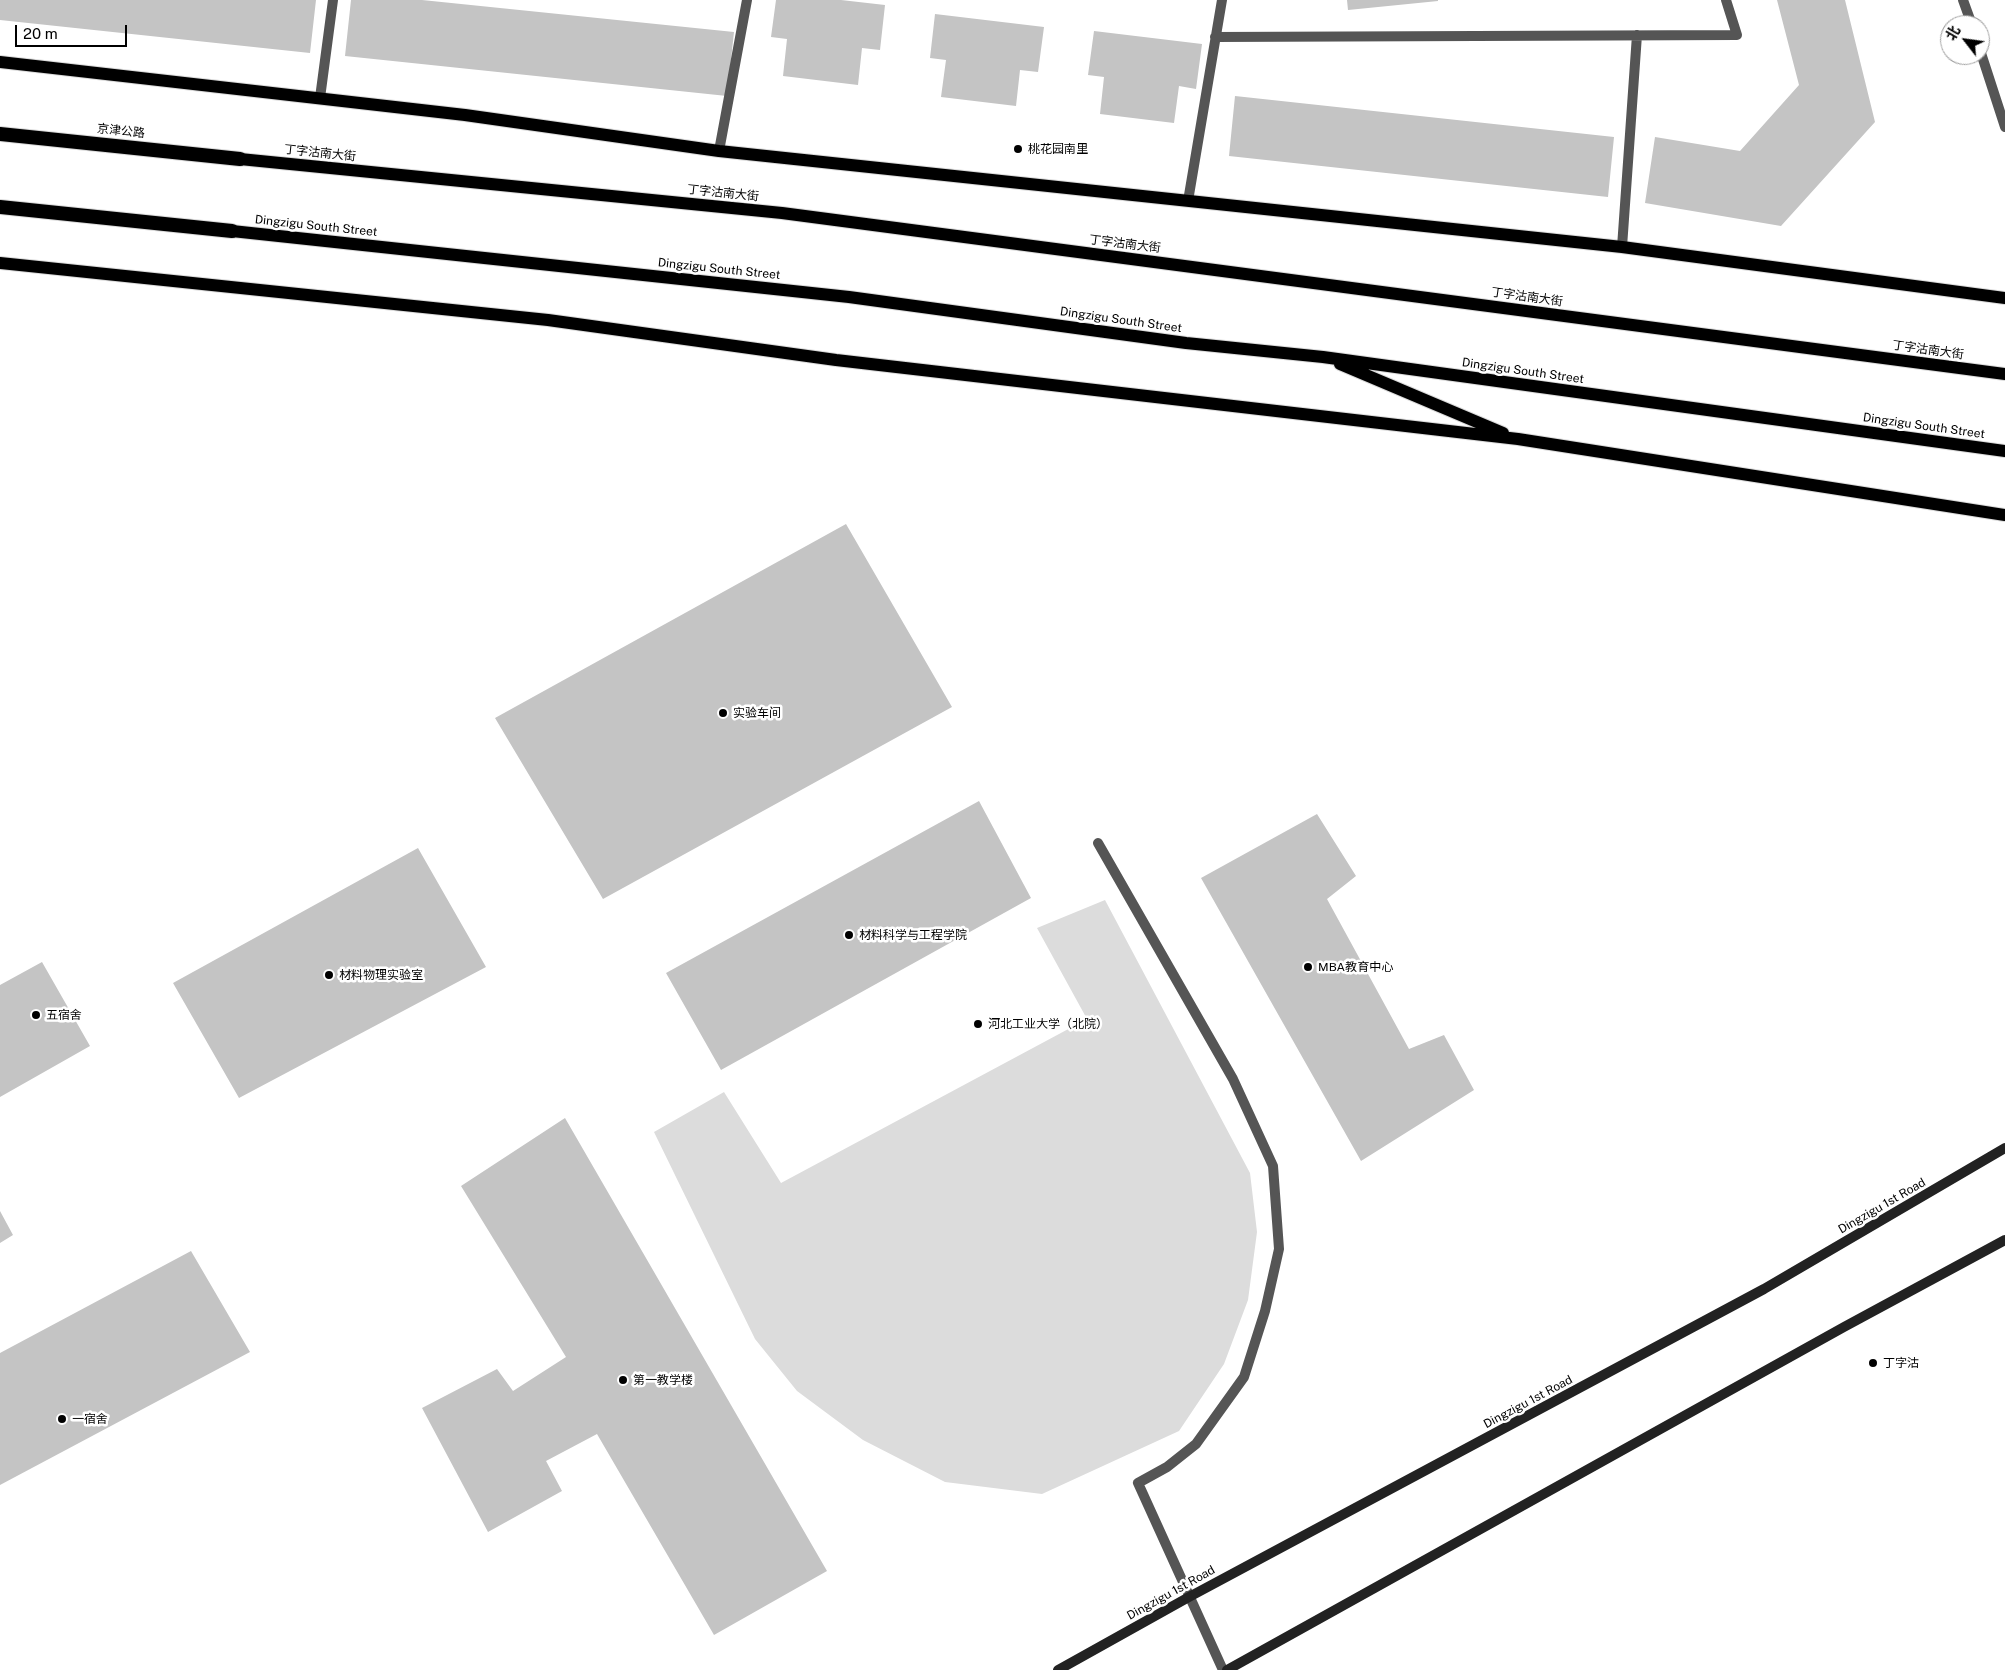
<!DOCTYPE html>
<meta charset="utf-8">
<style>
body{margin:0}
#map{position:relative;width:2005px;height:1670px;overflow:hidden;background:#fff;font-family:"Public Sans","Noto Sans SC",sans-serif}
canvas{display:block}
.north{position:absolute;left:1940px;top:15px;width:50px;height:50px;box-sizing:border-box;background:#fff;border:1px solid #999;border-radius:50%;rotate:300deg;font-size:14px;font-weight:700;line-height:20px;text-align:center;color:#000}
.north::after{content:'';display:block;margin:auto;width:18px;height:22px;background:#000;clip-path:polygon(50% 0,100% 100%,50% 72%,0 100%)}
.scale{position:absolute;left:15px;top:25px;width:112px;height:22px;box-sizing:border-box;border:2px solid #000;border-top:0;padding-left:6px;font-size:15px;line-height:18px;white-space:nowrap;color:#000;-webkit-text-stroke:4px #fff;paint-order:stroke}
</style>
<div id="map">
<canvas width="2005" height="1670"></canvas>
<div class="north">北</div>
<div class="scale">20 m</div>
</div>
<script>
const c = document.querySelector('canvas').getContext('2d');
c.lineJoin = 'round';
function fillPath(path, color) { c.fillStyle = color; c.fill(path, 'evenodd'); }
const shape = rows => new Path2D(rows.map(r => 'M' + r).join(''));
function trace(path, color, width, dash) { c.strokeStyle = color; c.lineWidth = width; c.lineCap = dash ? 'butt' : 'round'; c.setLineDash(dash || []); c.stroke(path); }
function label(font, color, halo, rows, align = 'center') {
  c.font = font + ' "Public Sans","Noto Sans SC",sans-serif'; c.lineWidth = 5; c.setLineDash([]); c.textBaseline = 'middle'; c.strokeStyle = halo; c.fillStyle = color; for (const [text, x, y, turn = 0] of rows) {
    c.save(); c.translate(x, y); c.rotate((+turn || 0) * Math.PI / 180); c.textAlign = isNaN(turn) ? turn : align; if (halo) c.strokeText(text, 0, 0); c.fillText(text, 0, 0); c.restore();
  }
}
fillPath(shape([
 [1105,900,1250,1173,1257,1232,1248,1300,1224,1364,1179,1431,1042,1494,945,1482,863,1440,797,1391,755,1339,654,1132,724,1092,781,1183,1087,1019,1037,928]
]), '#dcdcdc');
fillPath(shape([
 [0,0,316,0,310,53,0,20],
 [351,0,422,0,734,32,727,96,345,56],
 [776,0,841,0,885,5,880,50,862,48,858,85,783,76,787,39,771,37],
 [1347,0,1438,0,1438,1,1348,10],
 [1777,0,1845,0,1875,122,1781,226,1645,203,1655,137,1740,151,1799,85],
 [935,14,1044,27,1038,72,1020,70,1016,106,941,97,946,60,930,58],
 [1094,31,1202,44,1196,89,1179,86,1174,123,1100,114,1104,77,1088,75],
 [1235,96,1614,137,1608,197,1229,156],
 [846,524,952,707,603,899,495,718],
 [979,801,1031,898,721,1070,666,973],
 [1317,814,1356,876,1327,899,1409,1049,1444,1035,1474,1090,1361,1161,1201,878],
 [418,848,486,967,239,1098,173,983],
 [42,962,90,1046,0,1097,0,985],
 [565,1118,827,1571,714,1635,597,1434,546,1461,562,1491,488,1532,422,1408,497,1369,513,1391,566,1357,461,1186],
 [0,1211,13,1235,0,1243],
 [191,1251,250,1352,0,1485,0,1353]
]), '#c4c4c4');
const primary = shape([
 [0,62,465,115,719,151,1622,247,2005,298],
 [240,159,782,213,2005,374],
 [232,231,849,297,1186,343,1323,357,2005,451],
 [0,263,548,320,836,360,1518,439,2005,515],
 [1340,364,1503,433]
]);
const trunk = shape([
 [0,134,240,159],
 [0,207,232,231]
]);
trace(primary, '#dbdbdb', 14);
trace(trunk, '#dbdbdb', 16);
trace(shape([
 [1215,37,1737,35,1726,0],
 [320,98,333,0],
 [719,151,747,0],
 [1188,201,1222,0],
 [1622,247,1637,35]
]), '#555', 10);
trace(shape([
 [1098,843,1233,1079,1273,1166,1279,1249,1265,1311,1244,1377,1196,1444,1167,1467,1138,1483,1223,1670]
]), '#555', 10);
trace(shape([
 [1963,0,1972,25],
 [1980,50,2005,127]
]), '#555', 10);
trace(shape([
 [1058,1670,1189,1597,1764,1289,2005,1148],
 [1227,1670,1844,1327,2005,1240]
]), '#222', 10);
trace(primary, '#000', 12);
trace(trunk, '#000', 14);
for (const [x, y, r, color] of [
 [1018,149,5,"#000"],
 [723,713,5,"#000"],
 [849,935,5,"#000"],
 [1308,967,5,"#000"],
 [329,975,5,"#000"],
 [36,1015,5,"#000"],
 [978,1024,5,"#000"],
 [1873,1363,5,"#000"],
 [623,1380,5,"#000"],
 [62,1419,5,"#000"]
]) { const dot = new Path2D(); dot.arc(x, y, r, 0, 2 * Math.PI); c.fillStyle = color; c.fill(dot); trace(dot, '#fff', 2); }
label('12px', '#000', '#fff', [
 ["京津公路",121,131,6],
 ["丁字沽南大街",320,153,6],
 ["丁字沽南大街",723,193,6],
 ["Dingzigu South Street",316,226,6],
 ["丁字沽南大街",1125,244,7],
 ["Dingzigu South Street",719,269,6],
 ["丁字沽南大街",1527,297,8],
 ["Dingzigu South Street",1121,320,8],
 ["丁字沽南大街",1928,350,8],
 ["Dingzigu South Street",1523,371,8],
 ["Dingzigu South Street",1924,426,8],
 ["Dingzigu 1st Road",1882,1206,-30],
 ["Dingzigu 1st Road",1528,1402,-28],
 ["Dingzigu 1st Road",1171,1593,-29]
]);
label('12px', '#000', '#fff', [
 ["桃花园南里",1028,149],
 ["实验车间",733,713],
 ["材料科学与工程学院",859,935],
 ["MBA教育中心",1318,967],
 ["材料物理实验室",339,975],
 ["五宿舍",46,1015],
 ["河北工业大学（北院）",988,1024],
 ["丁字沽",1883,1363],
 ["第一教学楼",633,1380],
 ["一宿舍",72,1419]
], 'left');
</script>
